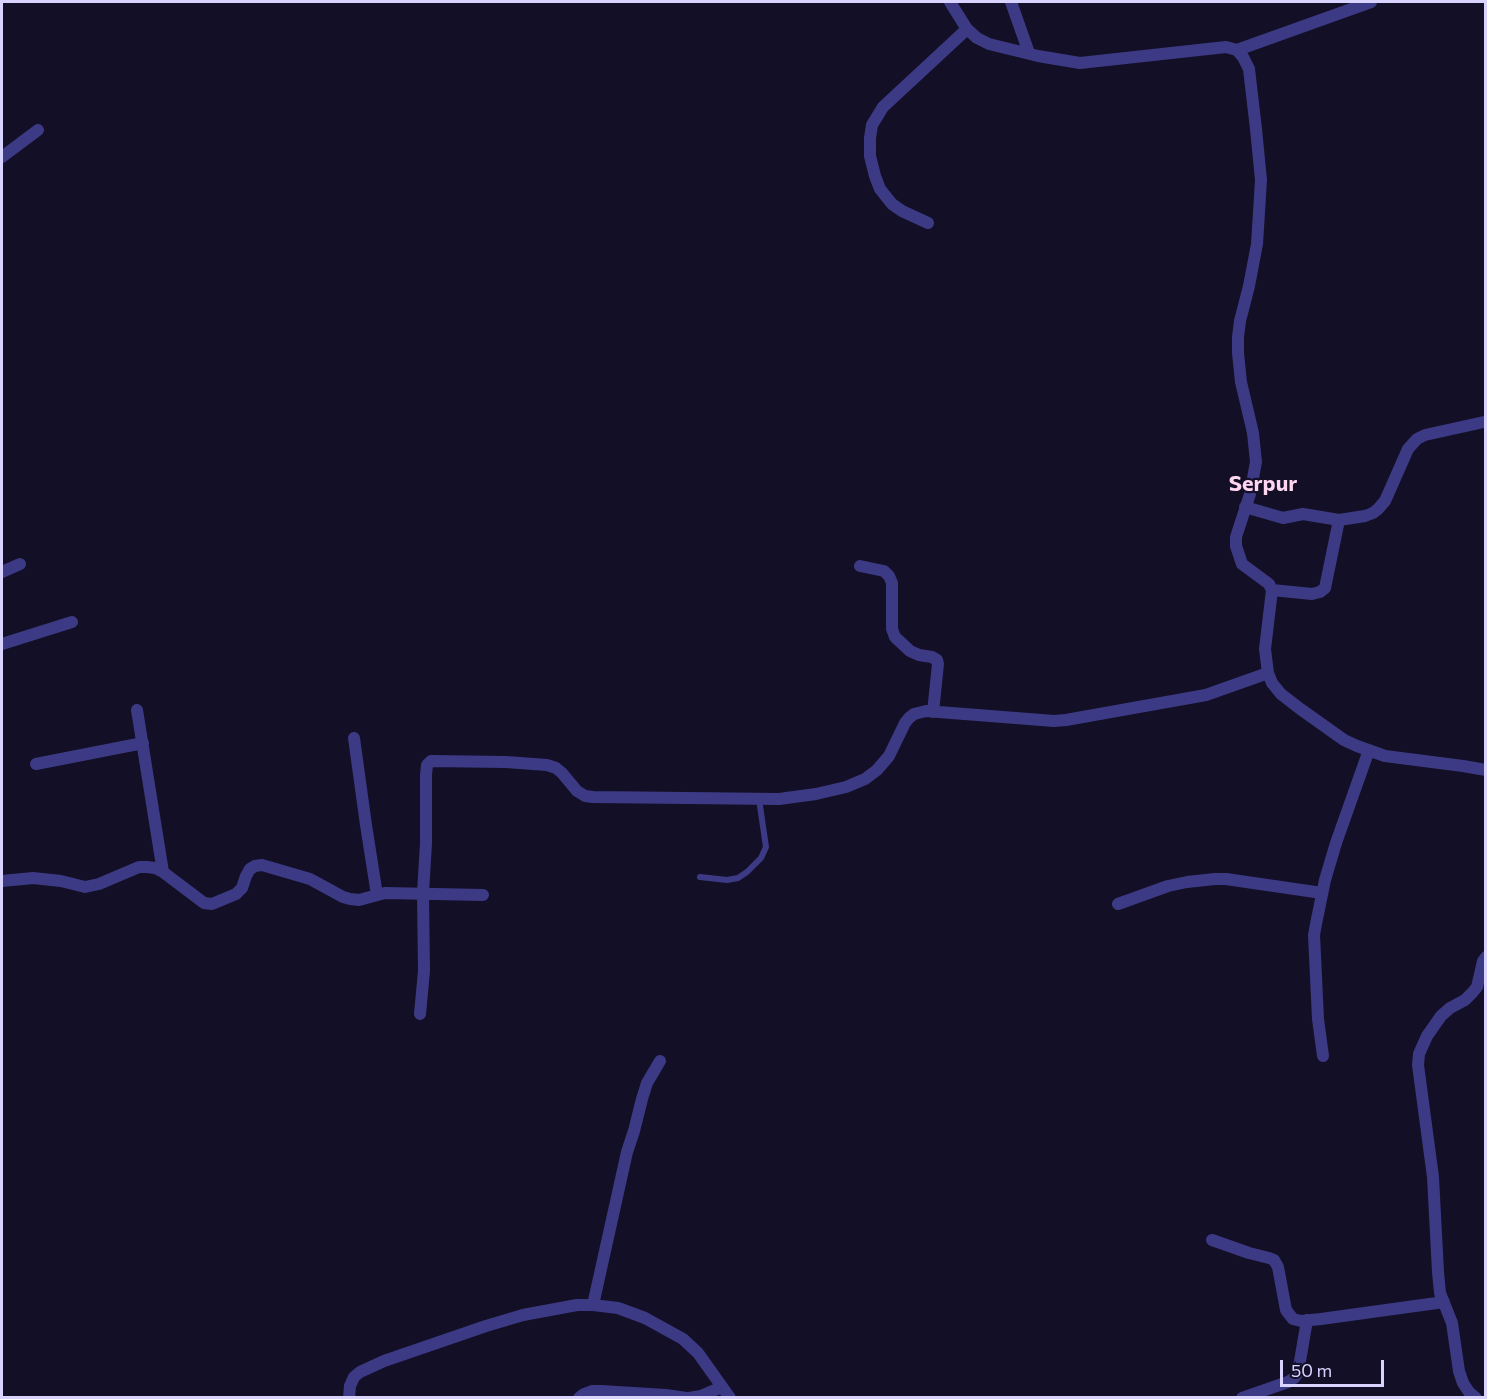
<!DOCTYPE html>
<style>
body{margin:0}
#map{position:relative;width:1487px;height:1399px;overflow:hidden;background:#130f26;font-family:Commissioner,sans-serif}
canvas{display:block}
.frame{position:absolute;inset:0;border:3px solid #d9d4ff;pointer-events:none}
.scale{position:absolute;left:1280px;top:1360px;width:104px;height:27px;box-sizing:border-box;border:3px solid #d9d4ff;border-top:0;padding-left:8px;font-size:18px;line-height:21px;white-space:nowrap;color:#d9d4ff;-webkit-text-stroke:4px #130f26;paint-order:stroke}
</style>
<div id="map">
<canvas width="1487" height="1399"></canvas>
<div class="frame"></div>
<div class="scale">50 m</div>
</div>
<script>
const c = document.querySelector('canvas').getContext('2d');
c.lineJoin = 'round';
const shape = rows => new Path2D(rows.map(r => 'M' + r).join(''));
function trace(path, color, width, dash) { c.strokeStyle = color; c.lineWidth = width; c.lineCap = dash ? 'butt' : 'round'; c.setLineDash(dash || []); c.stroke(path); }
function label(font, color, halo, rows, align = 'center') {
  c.font = font + ' Commissioner,sans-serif'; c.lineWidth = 4.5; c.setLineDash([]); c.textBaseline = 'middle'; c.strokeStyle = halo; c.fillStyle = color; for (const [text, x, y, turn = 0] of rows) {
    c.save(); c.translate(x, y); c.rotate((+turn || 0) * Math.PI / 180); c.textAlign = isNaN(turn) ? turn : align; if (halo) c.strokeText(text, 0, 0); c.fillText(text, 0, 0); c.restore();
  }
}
trace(shape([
 [700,877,727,880,738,878,747,872,761,858,766,847,759,799]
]), '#3d3a85', 6);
trace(shape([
 [950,2,967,29,977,38,989,44,1038,56,1080,63,1226,47,1237,50,1243,57,1249,69,1256,129,1261,180,1257,244,1249,286,1240,321,1238,337,1238,353,1241,382,1253,433,1256,462,1250,494,1236,537,1236,546,1242,564,1269,584,1272,590,1265,649,1268,673,1272,683,1281,694,1299,708,1344,740,1357,746,1385,756,1463,766,1486,770],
 [1011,2,1029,53],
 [1237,50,1371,2],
 [2,157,38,130],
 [928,223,902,211,892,204,880,189,875,176,870,156,870,138,872,125,883,107,967,29],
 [1245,507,1283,518,1303,514,1339,520,1365,516,1373,513,1378,509,1385,501,1408,449,1417,439,1425,435,1484,422],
 [860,566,884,571,889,576,892,583,892,629,895,637,910,651,919,655,932,657,937,660,938,664,933,712],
 [2,572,20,564],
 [1272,590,1312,594,1320,592,1325,588,1339,520],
 [2,644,72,622],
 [137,710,163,872],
 [354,738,366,825,377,895],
 [36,764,143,743],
 [2,881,33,878,61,881,85,887,99,884,139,867,147,867,155,868,163,872,204,903,212,904,236,894,242,888,246,876,250,869,255,866,262,865,310,879,343,897,350,899,359,900,385,893,483,895],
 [1118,904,1168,886,1187,882,1215,879,1226,879,1322,893],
 [420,1014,424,971,423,893,426,843,426,775,427,765,431,761,506,762,547,765,556,768,562,773,577,791,585,796,593,797,779,799,816,794,846,787,865,779,877,770,889,756,905,723,909,718,914,714,926,711,1054,721,1066,720,1206,695,1268,673],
 [1323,1056,1318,1019,1314,935,1316,924,1325,880,1336,843,1369,750],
 [1212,1240,1249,1253,1269,1258,1274,1260,1278,1267,1286,1310,1293,1319,1301,1321,1321,1319,1444,1302],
 [593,1305,627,1152,634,1131,642,1099,647,1083,660,1061],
 [349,1398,350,1386,354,1377,360,1372,384,1361,486,1326,523,1315,577,1305,593,1305,618,1308,645,1318,683,1339,698,1353,730,1398],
 [579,1398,584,1394,592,1391,601,1391,666,1395,686,1398],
 [689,1398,701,1396,722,1387],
 [1242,1398,1288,1382,1294,1378,1298,1373,1307,1320],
 [1476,1398,1469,1392,1463,1383,1459,1371,1452,1323,1440,1293,1438,1272,1433,1177,1418,1065,1419,1054,1427,1036,1441,1016,1450,1008,1465,1000,1472,993,1477,987,1483,961,1486,957]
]), '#3d3a85', 12);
label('bold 22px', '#ffd6f0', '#130f26', [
 ["Serpur",1263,484]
]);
</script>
